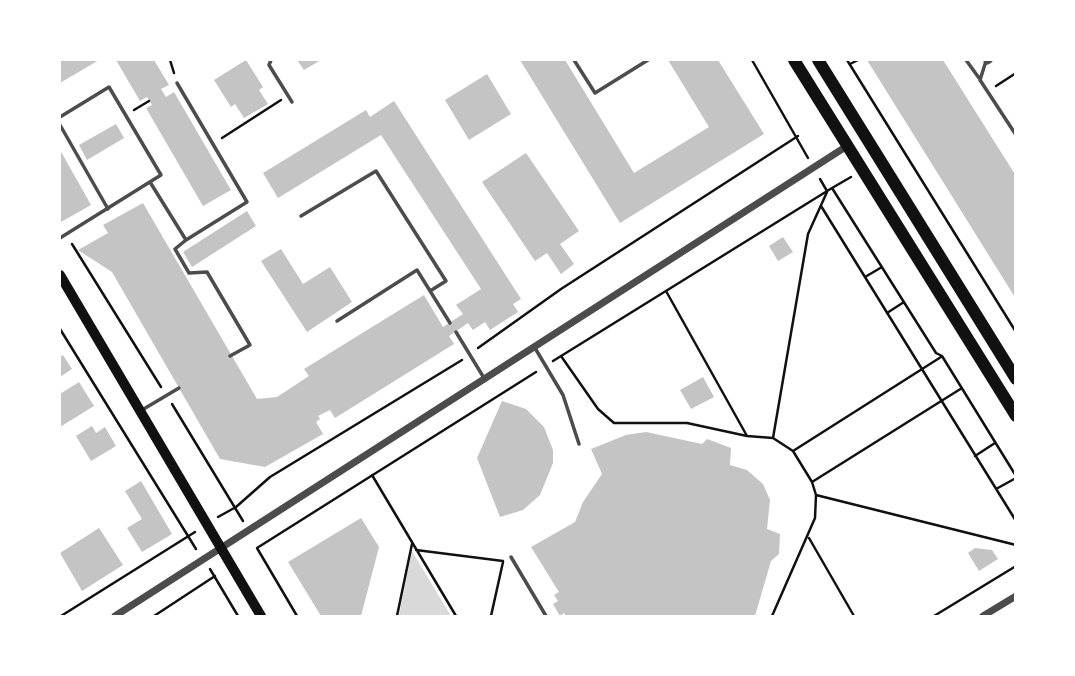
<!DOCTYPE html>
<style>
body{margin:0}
#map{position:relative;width:1075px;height:676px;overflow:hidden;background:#fff;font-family:Roboto,sans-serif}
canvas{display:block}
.frame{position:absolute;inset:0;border:61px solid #fff;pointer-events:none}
</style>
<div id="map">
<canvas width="1075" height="676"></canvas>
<div class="frame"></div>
</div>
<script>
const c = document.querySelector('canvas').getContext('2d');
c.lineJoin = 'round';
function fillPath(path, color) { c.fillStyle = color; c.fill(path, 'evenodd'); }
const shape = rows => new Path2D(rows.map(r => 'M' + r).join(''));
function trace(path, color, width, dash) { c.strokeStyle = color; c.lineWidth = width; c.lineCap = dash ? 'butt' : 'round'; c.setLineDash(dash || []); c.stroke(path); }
fillPath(shape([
 [412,551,451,616,399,616]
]), '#d9d9d9');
fillPath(shape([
 [60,60,99,60,60,83],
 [116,60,154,60,169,85,161,89,166,97,174,92,231,190,203,206,146,108,152,105,147,97,140,101],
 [246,60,263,87,259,90,268,104,244,118,235,104,231,107,214,80],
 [297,60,321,60,304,70],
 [520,60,565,60,634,173,709,127,668,60,718,60,764,134,620,223],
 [867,60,943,60,1016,176,1016,299],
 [487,74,511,114,469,140,445,100],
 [394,101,521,299,513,304,518,312,490,330,485,322,473,330,468,323,449,336,454,344,335,418,330,410,318,416,320,419,316,422,323,434,265,467,220,459,112,272,78,250,108,233,103,225,143,203,257,399,277,397,309,376,304,369,424,295,443,327,463,314,456,305,481,289,381,135,278,198,263,173,366,110,370,117],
 [116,124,124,138,87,160,79,145],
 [60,150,91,205,61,222,60,219],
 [526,153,579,231,560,244,574,264,561,274,547,253,535,261,482,182],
 [247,211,256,226,192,267,183,252],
 [783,237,793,252,778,261,769,246],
 [281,249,303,284,330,267,352,302,307,332,261,261],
 [63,355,72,369,60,377,60,357],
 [703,377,714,397,691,409,680,390],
 [79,382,94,406,60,427,60,394],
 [502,401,526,409,544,427,553,450,553,463,540,495,523,510,500,517,477,458],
 [92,426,96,433,105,427,116,446,91,461,76,436],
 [646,432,702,444,707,439,731,448,730,465,747,470,763,484,770,500,767,529,780,534,779,554,771,561,755,616,566,616,564,613,560,616,553,604,558,601,554,595,559,592,531,547,575,522,583,502,602,474,591,449,626,435],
 [141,481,172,534,142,552,127,528,142,519,125,491],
 [361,518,379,547,361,616,321,616,288,562],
 [99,528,123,565,82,591,60,553],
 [975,548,992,550,998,559,979,571,968,553]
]), '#c4c4c4');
trace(shape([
 [170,60,174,73],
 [752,60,808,158],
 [847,60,1016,332],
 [850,64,858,60],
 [996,86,1016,73],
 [134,110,149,101],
 [222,138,281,100],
 [820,179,827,191],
 [832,188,851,177],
 [821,206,1016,521],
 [72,244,161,387],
 [865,277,882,267],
 [666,291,747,436,773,438],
 [887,313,904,302],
 [60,329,196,549],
 [478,348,561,289,798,136],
 [561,356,598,409,614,423,687,423,747,436],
 [941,357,793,451,812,482,962,388],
 [553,361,832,188,936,353,942,356,1016,476],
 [172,404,243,521],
 [793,451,773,438,808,234,827,192],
 [975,456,995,443],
 [372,475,456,616],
 [996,489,1016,478],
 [816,495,1016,545],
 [218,517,236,507,270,477,462,360],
 [809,538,854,616],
 [416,550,503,561],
 [210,569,238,616],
 [61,616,195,532],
 [154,616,215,576],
 [297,616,257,548,536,372],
 [397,616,412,544],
 [491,616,503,562],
 [772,616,815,518,816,495,812,482],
 [934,616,1016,566]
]), '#111', 2.5);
trace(shape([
 [271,60,269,65,292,102],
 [574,60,595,93,648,60],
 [966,60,979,78],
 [986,61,980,80,1016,135],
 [177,83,247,202,186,240],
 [60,117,109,87,161,175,60,238],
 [60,125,108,209],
 [150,182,186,240,175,249,189,273,207,272,250,345,230,356],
 [301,216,376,171,446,281,430,291],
 [337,321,417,270,450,323],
 [456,332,484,378],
 [535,348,563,395,579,444],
 [142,410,179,388],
 [511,557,546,616]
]), '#4c4c4c', 3.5);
trace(shape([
 [987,61,989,60],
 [115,616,847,146],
 [983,616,1016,596]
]), '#4c4c4c', 7);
trace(shape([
 [60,275,261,616]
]), '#111', 10);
trace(shape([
 [794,60,1016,416],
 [818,60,1016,379]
]), '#111', 12);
</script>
